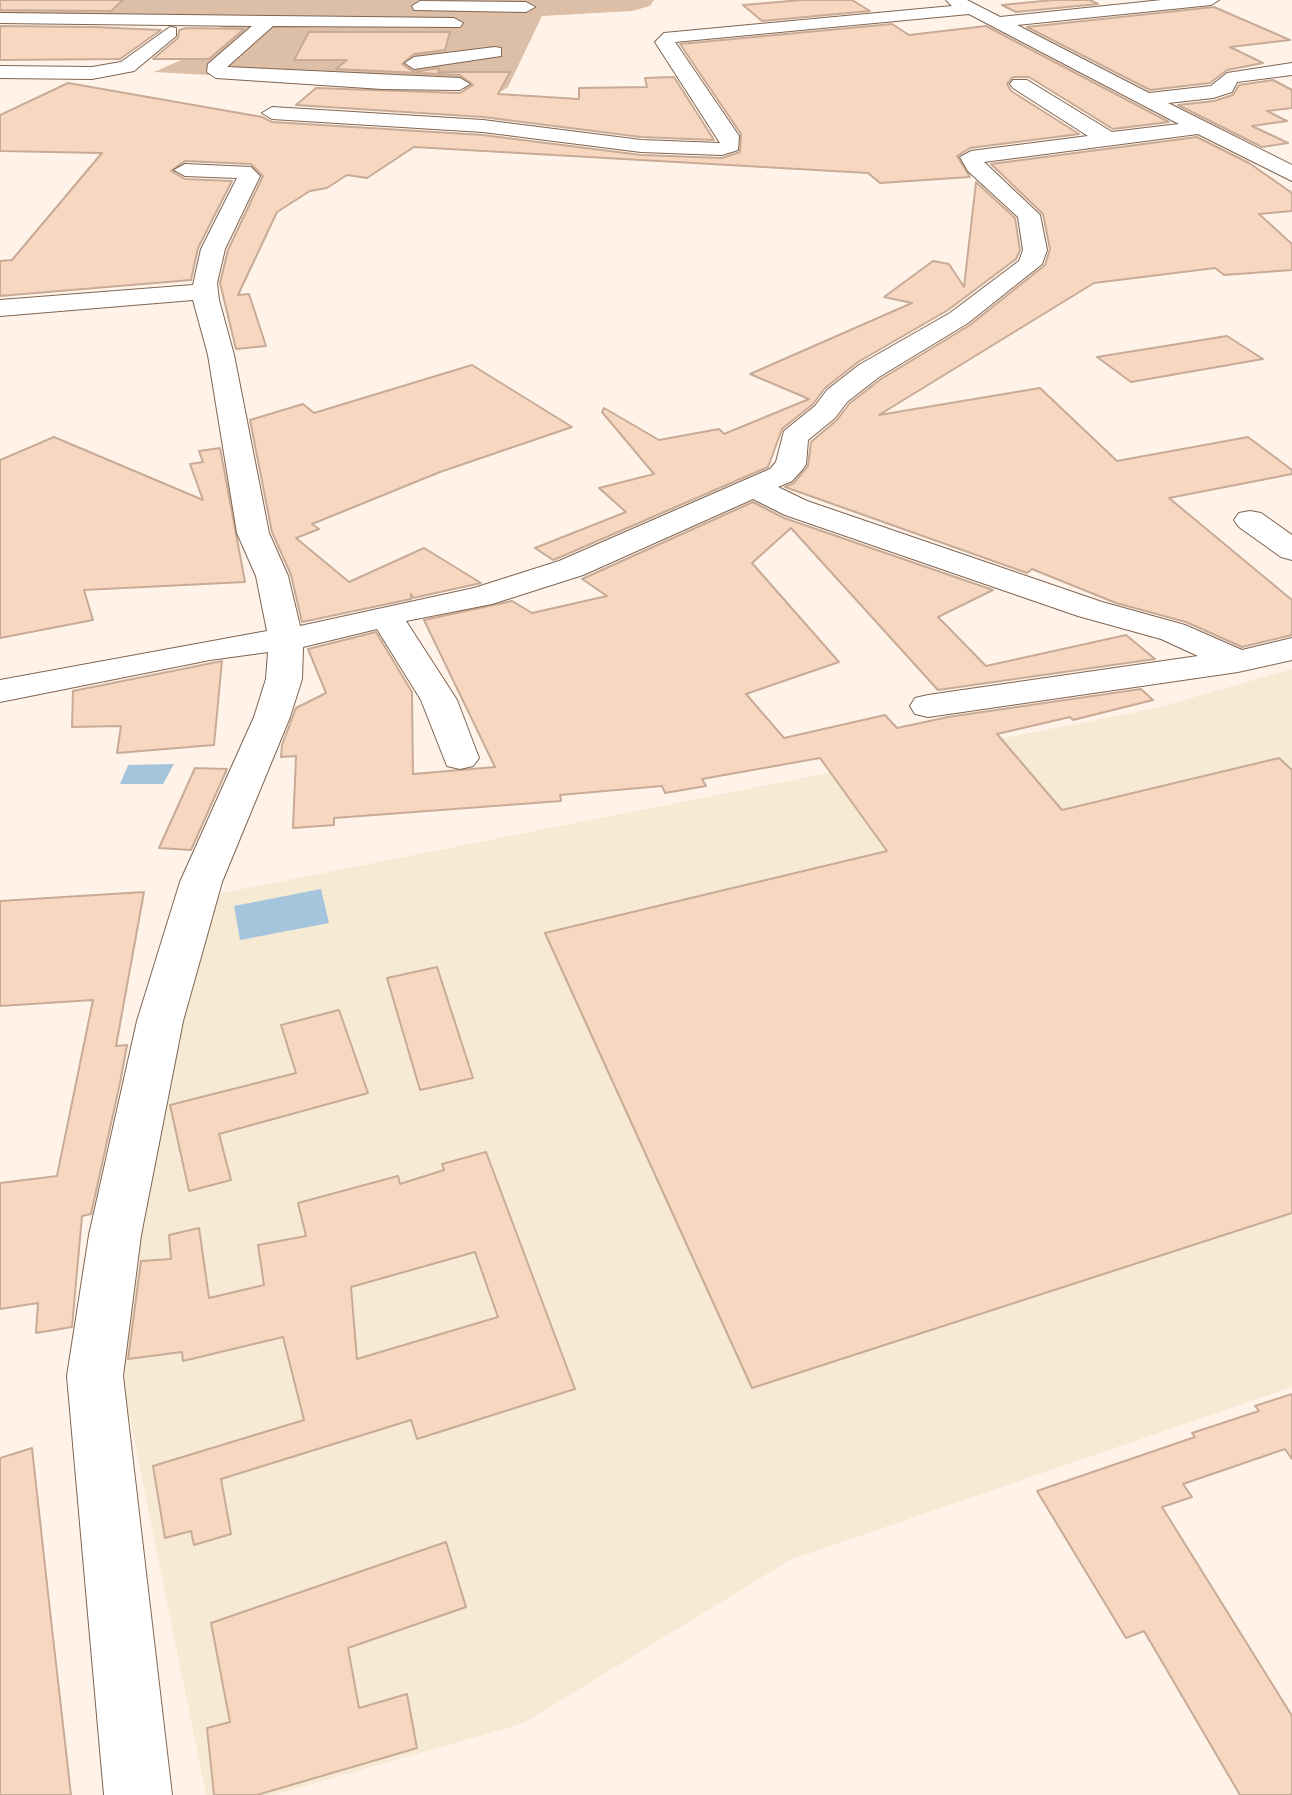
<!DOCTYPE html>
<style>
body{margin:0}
canvas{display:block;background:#fff3e9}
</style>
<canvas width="1292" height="1795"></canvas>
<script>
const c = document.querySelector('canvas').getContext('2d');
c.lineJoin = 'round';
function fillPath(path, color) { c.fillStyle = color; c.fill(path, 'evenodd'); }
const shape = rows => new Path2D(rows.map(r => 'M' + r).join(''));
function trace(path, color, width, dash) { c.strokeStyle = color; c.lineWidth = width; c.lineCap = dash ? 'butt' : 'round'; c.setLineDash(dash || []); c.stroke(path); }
fillPath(shape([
 [1292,669,1292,1387,790,1560,524,1723,275,1795,206,1795,119,1364,128,1261,207,896,1156,708]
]), '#f6ead5');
fillPath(shape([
 [0,0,654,0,650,6,632,11,542,16,508,87,502,91,154,72,186,58,223,25,0,21]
]), '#ddbea6');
fillPath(shape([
 [174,764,163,784,120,784,128,765],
 [321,889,329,923,240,940,234,906]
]), '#a4c5dc');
const building = shape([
 [0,0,123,0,111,11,0,10,0,0],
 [802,0,852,0,870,11,762,21,743,5,802,0],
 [1053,0,1090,0,1098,4,1016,12,1002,5,1053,0],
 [1214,7,1290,40,1230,47,1263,63,1227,70,1210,83,1150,90,1027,27,1214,7],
 [892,24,909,35,986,26,1169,122,1113,129,1029,77,1013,77,1007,84,1011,91,1079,134,970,148,957,156,970,177,880,183,868,173,414,147,367,178,347,175,327,188,310,191,277,212,238,295,249,294,266,346,236,349,220,283,228,250,263,176,251,164,185,161,171,171,185,179,232,181,198,248,191,280,0,296,0,261,12,260,102,153,0,151,0,115,68,83,262,117,272,122,483,135,641,155,722,158,740,152,741,134,680,44,892,24],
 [0,26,94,27,161,30,120,59,0,60,0,26],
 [187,28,244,29,209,59,153,59,178,38,179,30,187,28],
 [309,32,450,32,445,50,414,54,402,64,414,72,439,68,438,72,510,72,498,94,579,99,579,88,647,87,645,78,674,77,714,140,641,137,483,117,296,105,316,88,460,93,473,85,460,75,336,69,347,60,294,60,309,32],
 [1273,80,1292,90,1292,108,1267,111,1287,121,1252,126,1288,143,1262,147,1178,105,1214,101,1233,95,1239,85,1273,80],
 [1197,137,1249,163,1292,193,1292,211,1259,214,1292,244,1292,270,1224,275,1215,268,1094,283,879,415,1040,388,1117,461,1248,437,1292,470,1292,474,1169,498,1292,600,1292,635,1242,647,1186,622,1116,603,1032,569,1027,573,785,487,794,483,808,466,811,442,837,420,849,404,881,379,970,325,1045,265,1050,249,1043,214,991,164,1197,137],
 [976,182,1015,218,1020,250,1016,259,948,310,858,362,825,388,813,404,782,429,768,467,558,558,553,560,535,548,626,512,599,488,654,474,602,412,604,408,659,440,719,429,724,434,809,399,750,374,912,303,884,297,933,261,949,264,964,287,976,182],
 [1227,336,1263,359,1131,382,1097,357,1227,336],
 [472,365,572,427,440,472,312,524,319,529,296,538,349,582,424,548,481,583,413,598,411,594,411,599,302,622,291,575,272,532,250,420,303,404,314,413,472,365],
 [54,437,203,500,190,464,203,462,199,451,220,448,245,582,84,590,93,620,0,638,0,460,54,437],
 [753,502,784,518,993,590,938,617,986,666,1126,635,1155,659,938,690,791,528,752,563,839,662,746,694,784,738,885,715,897,728,948,717,1141,689,1153,700,1073,720,1070,717,997,734,1062,810,1279,758,1292,770,1292,1213,752,1388,545,933,887,851,820,758,702,779,706,786,665,793,662,786,560,795,561,801,334,818,334,825,293,828,296,756,281,757,282,745,296,708,326,693,308,649,376,632,412,692,413,774,495,767,424,620,512,601,532,613,607,596,582,579,753,502],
 [222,661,214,745,117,753,121,726,72,727,73,691,222,661],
 [195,768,227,769,191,850,159,848,195,768],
 [144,892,116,1046,127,1045,120,1083,91,1214,82,1216,72,1327,36,1333,38,1303,0,1309,0,1183,57,1176,93,1000,0,1006,0,901,144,892],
 [437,967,473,1078,420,1090,387,978,437,967],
 [339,1010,368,1093,219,1134,231,1180,189,1191,170,1105,296,1073,281,1025,339,1010],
 [486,1152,575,1389,417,1439,411,1420,221,1479,231,1534,194,1545,191,1531,165,1538,153,1466,304,1420,283,1337,183,1361,182,1352,128,1359,141,1261,171,1259,169,1235,199,1228,209,1298,264,1285,258,1245,306,1236,298,1203,398,1176,400,1184,444,1170,442,1164,486,1152],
 [475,1252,498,1317,357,1359,351,1287,475,1252],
 [1292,1394,1292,1459,1285,1449,1183,1484,1192,1497,1162,1507,1292,1716,1292,1795,1240,1795,1144,1631,1126,1638,1037,1491,1195,1437,1192,1433,1259,1411,1255,1406,1292,1394],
 [32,1448,49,1602,71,1795,0,1795,0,1458,32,1448],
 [446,1542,466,1607,348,1648,359,1708,407,1694,417,1748,257,1795,214,1795,207,1728,230,1722,211,1623,446,1542]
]);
fillPath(building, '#f8d7c0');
trace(building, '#c8ab96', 2);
const minor = shape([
 [946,0,967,0,1000,17,1162,0,1219,0,1211,5,1017,25,1149,93,1211,86,1227,73,1292,63,1292,75,1237,82,1232,92,1213,98,1168,103,1292,165,1292,181,1198,134,984,162,1040,215,1047,250,1042,264,968,323,879,377,847,402,835,418,808,440,806,464,802,470,792,481,778,487,807,501,1102,602,1185,625,1242,650,1292,638,1292,660,1238,672,928,717,915,714,910,706,915,698,928,695,1198,656,1161,639,1078,616,785,515,753,499,583,575,492,604,406,621,457,700,479,758,473,766,460,769,447,766,421,700,377,629,303,647,302,679,290,717,222,882,183,1021,141,1235,123,1376,172,1795,104,1795,67,1376,89,1235,137,1021,180,882,254,717,266,679,268,652,210,660,0,702,0,680,267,631,256,576,237,533,208,355,193,300,0,316,0,300,193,285,201,249,237,178,185,176,174,170,185,164,251,167,260,176,225,249,217,283,219,300,234,355,269,533,288,576,300,626,474,588,559,561,770,469,776,462,784,431,815,406,827,390,859,365,950,313,1019,261,1023,250,1018,217,968,171,960,157,971,151,1088,136,1013,88,1010,84,1013,80,1027,80,1112,132,1179,124,969,14,675,42,739,136,738,150,722,155,641,152,483,132,272,119,262,113,272,107,483,120,641,140,720,143,655,42,664,33,952,6,946,0],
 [420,1,526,2,535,7,526,12,414,10,412,6,420,1],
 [0,13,454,18,463,23,460,27,273,26,227,67,460,78,470,84,460,90,382,89,216,78,207,72,208,64,252,26,0,23,0,13],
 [170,27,176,28,176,36,134,71,92,79,0,78,0,66,92,67,121,62,170,27],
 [495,47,501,48,501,56,414,69,405,63,414,57,495,47],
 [1250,511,1261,513,1292,535,1292,560,1281,557,1239,527,1234,520,1239,513,1250,511]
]);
trace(minor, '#806551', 2);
fillPath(minor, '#fff');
</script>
